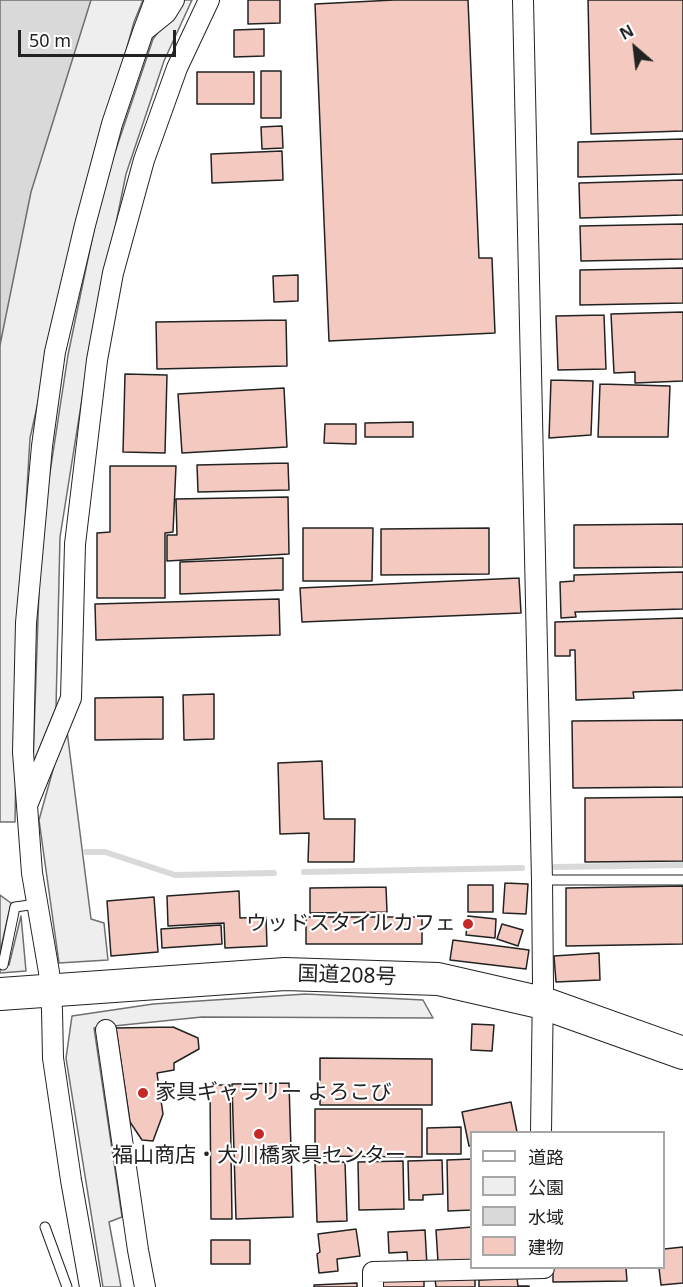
<!DOCTYPE html>
<meta charset="utf-8">
<style>
body{margin:0}
#map{position:relative;width:683px;height:1287px;overflow:hidden;background:#fff;font-family:"Noto Sans","Noto Sans JP",sans-serif}
canvas{display:block}
.legend{position:absolute;left:470px;top:1131px;width:195px;height:138px;box-sizing:border-box;background:#fff;border:2px solid #a7a7a7;margin:0;padding:8px 10px;list-style:none;font-size:18px;color:#222}
.legend li{display:flex;align-items:center;gap:12px;height:30px}
.legend b{width:30px;border:2px solid #a7a7a7}
.north{position:absolute;left:605px;top:18px;width:60px;height:60px;-webkit-text-stroke:4px #fff;paint-order:stroke;rotate:332deg;font-size:16px;font-weight:700;line-height:24px;text-align:center;color:#222}
.north::after{content:'';display:block;margin:auto;width:21px;height:27px;background:#222;clip-path:polygon(50% 0,100% 100%,50% 72%,0 100%)}
.scale{position:absolute;left:18px;top:30px;width:158px;height:27px;box-sizing:border-box;border:3px solid #222;border-top:0;padding-left:8px;font-size:18px;line-height:21px;white-space:nowrap;color:#222;-webkit-text-stroke:4px #fff;paint-order:stroke}
</style>
<div id="map">
<canvas width="683" height="1287"></canvas>
<ul class="legend">
<li><b style="height:8px;background:#fff"></b>道路</li>
<li><b style="height:16px;background:#eee"></b>公園</li>
<li><b style="height:16px;background:#d9d9d9"></b>水域</li>
<li><b style="height:16px;background:#f3c9c0"></b>建物</li>
</ul>
<div class="north">N</div>
<div class="scale">50 m</div>
</div>
<script>
const c = document.querySelector('canvas').getContext('2d');
c.lineJoin = 'round';
function fillPath(path, color) { c.fillStyle = color; c.fill(path, 'evenodd'); }
const shape = rows => new Path2D(rows.map(r => 'M' + r).join(''));
function trace(path, color, width, dash) { c.strokeStyle = color; c.lineWidth = width; c.lineCap = dash ? 'butt' : 'round'; c.setLineDash(dash || []); c.stroke(path); }
function label(font, color, halo, rows, align = 'center') {
  c.font = font + ' "Noto Sans","Noto Sans JP",sans-serif'; c.lineWidth = 4.5; c.setLineDash([]); c.textBaseline = 'middle'; c.strokeStyle = halo; c.fillStyle = color; for (const [text, x, y, turn = 0] of rows) {
    c.save(); c.translate(x, y); c.rotate((+turn || 0) * Math.PI / 180); c.textAlign = isNaN(turn) ? turn : align; if (halo) c.strokeText(text, 0, 0); c.fillText(text, 0, 0); c.restore();
  }
}
const green = shape([
 [49,0,143,0,134,22,78,225,30,438,18,639,15,822,0,822,0,167,49,0],
 [182,0,192,0,164,61,126,174,88,361,60,537,56,708,33,764,41,531,68,355,102,191,153,39,182,0],
 [66,723,91,919,104,923,108,960,59,963,39,820,66,723],
 [0,895,11,903,0,952,0,895],
 [21,916,26,971,0,973,0,962,9,965,21,916],
 [306,994,423,1000,433,1018,202,1017,94,1028,122,1217,109,1222,121,1287,103,1287,66,1058,72,1016,153,1004,306,994]
]);
fillPath(green, '#eee');
trace(green, '#6f6f6f', 1.5);
const water = shape([
 [0,0,91,0,31,192,0,345,0,0]
]);
fillPath(water, '#d9d9d9');
trace(water, '#6f6f6f', 1.5);
trace(shape([
 [86,852,105,852,175,875,274,873],
 [555,867,683,865],
 [304,872,522,868]
]), '#d9d9d9', 6);
const building = shape([
 [248,0,280,0,280,23,248,24,248,0],
 [394,0,468,0,479,258,492,258,495,333,329,341,315,4,394,0],
 [588,0,683,0,683,131,591,134,588,0],
 [264,29,264,56,234,57,234,30,264,29],
 [261,71,281,71,281,118,261,118,261,71],
 [197,72,254,72,254,104,197,104,197,72],
 [282,126,283,148,262,149,261,127,282,126],
 [683,139,683,174,578,177,578,142,683,139],
 [282,151,283,180,212,183,211,154,282,151],
 [683,180,683,215,580,218,579,183,683,180],
 [683,224,683,259,581,261,580,226,683,224],
 [683,268,683,303,580,305,580,270,683,268],
 [298,275,298,301,274,302,273,276,298,275],
 [683,312,683,381,635,383,635,372,614,373,611,314,683,312],
 [604,315,606,369,558,370,556,316,604,315],
 [286,320,287,366,157,369,156,322,286,320],
 [125,374,167,375,165,453,123,452,125,374],
 [551,380,593,381,591,435,549,438,551,380],
 [600,384,670,386,668,437,598,437,600,384],
 [284,388,287,447,182,453,178,394,284,388],
 [413,422,413,437,365,437,365,423,413,422],
 [325,424,356,424,356,444,324,443,325,424],
 [288,463,289,490,198,492,197,465,288,463],
 [110,466,176,466,173,532,165,533,165,598,97,598,97,533,110,532,110,466],
 [288,497,289,554,167,561,167,535,177,535,176,499,288,497],
 [683,524,683,567,574,568,574,525,683,524],
 [303,528,373,528,372,581,303,581,303,528],
 [489,528,489,574,381,575,381,529,489,528],
 [283,558,283,590,180,594,180,562,283,558],
 [683,572,683,609,575,612,576,617,561,618,560,582,574,581,574,575,683,572],
 [519,578,521,613,302,622,300,588,519,578],
 [279,599,280,635,96,640,95,604,279,599],
 [683,618,683,690,633,692,634,698,576,700,575,650,570,650,570,656,555,656,555,622,683,618],
 [214,694,214,739,184,740,183,695,214,694],
 [163,697,163,739,95,740,95,698,163,697],
 [683,720,683,787,573,788,572,721,683,720],
 [322,761,324,819,355,819,354,862,308,862,309,833,280,834,278,763,322,761],
 [683,797,683,861,585,862,585,798,683,797],
 [505,883,528,884,526,914,503,913,505,883],
 [468,885,493,885,493,912,468,912,468,885],
 [683,886,683,944,566,946,566,888,683,886],
 [386,887,387,912,310,913,310,888,386,887],
 [239,891,240,918,266,917,267,946,225,948,224,923,168,926,167,896,239,891],
 [154,897,158,952,111,956,107,901,154,897],
 [468,916,496,919,495,938,466,935,468,916],
 [306,917,422,917,422,944,306,944,306,917],
 [502,924,523,930,518,946,497,939,502,924],
 [221,925,222,944,162,948,161,929,221,925],
 [453,940,529,950,526,969,450,960,453,940],
 [599,953,600,980,556,982,554,956,599,953],
 [472,1024,494,1025,492,1051,471,1050,472,1024],
 [173,1027,198,1038,199,1049,174,1063,174,1070,157,1073,163,1114,153,1141,142,1140,130,1122,116,1028,173,1027],
 [320,1058,432,1059,432,1105,320,1105,320,1058],
 [289,1083,293,1217,236,1219,232,1084,289,1083],
 [210,1085,230,1085,232,1219,211,1219,210,1085],
 [511,1102,517,1132,472,1132,472,1146,469,1146,462,1112,511,1102],
 [315,1109,422,1109,422,1157,315,1156,315,1109],
 [461,1127,461,1154,427,1154,427,1128,461,1127],
 [472,1159,472,1210,448,1211,447,1160,472,1159],
 [442,1160,443,1194,423,1195,423,1200,409,1200,408,1161,442,1160],
 [403,1161,404,1209,359,1210,358,1162,403,1161],
 [345,1162,347,1221,317,1222,315,1163,345,1162],
 [472,1227,472,1260,438,1262,436,1230,472,1227],
 [356,1229,360,1256,337,1259,338,1271,319,1273,317,1254,320,1252,318,1234,356,1229],
 [425,1230,427,1266,408,1267,407,1252,389,1253,388,1232,425,1230],
 [211,1240,250,1240,250,1264,211,1264,211,1240],
 [683,1247,683,1283,661,1285,659,1268,664,1268,664,1249,683,1247],
 [553,1268,626,1268,627,1281,553,1282,553,1268],
 [475,1277,475,1287,436,1287,435,1279,475,1277],
 [517,1278,518,1286,529,1286,529,1287,479,1287,479,1280,517,1278],
 [424,1280,424,1287,383,1287,383,1281,424,1280],
 [357,1283,357,1287,314,1287,314,1285,357,1283]
]);
fillPath(building, '#f3c9c0');
trace(building, '#222', 1.5);
const service = shape([
 [542,880,683,880],
 [3,965,15,907,37,904],
 [45,1227,67,1287]
]);
const minor = shape([
 [523,0,542,880,543,985,541,1132],
 [145,30,166,13,174,0],
 [28,803,71,698,75,544,97,360,113,273,144,160,177,68,209,0],
 [106,1030,138,1250,145,1287],
 [90,1287,71,1180,53,1058,52,1010,49,972,32,873,23,752,26,623,42,446,55,352,85,225,112,124,143,32,155,0],
 [373,1287,373,1272,544,1268]
]);
const trunk = shape([
 [0,994,285,974,438,979,543,1003,683,1053]
]);
trace(service, '#222', 11);
trace(minor, '#222', 22);
trace(trunk, '#222', 34);
trace(service, '#fff', 9);
trace(minor, '#fff', 20);
trace(trunk, '#fff', 32);
for (const [x, y, r, color] of [
 [468,924,6,"#c62828"],
 [143,1093,6,"#c62828"],
 [259,1134,6,"#c62828"]
]) { const dot = new Path2D(); dot.arc(x, y, r, 0, 2 * Math.PI); c.fillStyle = color; c.fill(dot); trace(dot, '#fff', 2); }
label('21px', '#222', '#fff', [
 ["ウッドスタイルカフェ",456,924],
 ["家具ギャラリー よろこび",155,1093,"left"],
 ["福山商店・大川橋家具センター",259,1156,"center"]
], 'right');
label('21px', '#222', '#fff', [
 ["国道208号",347,976,2]
]);
</script>
